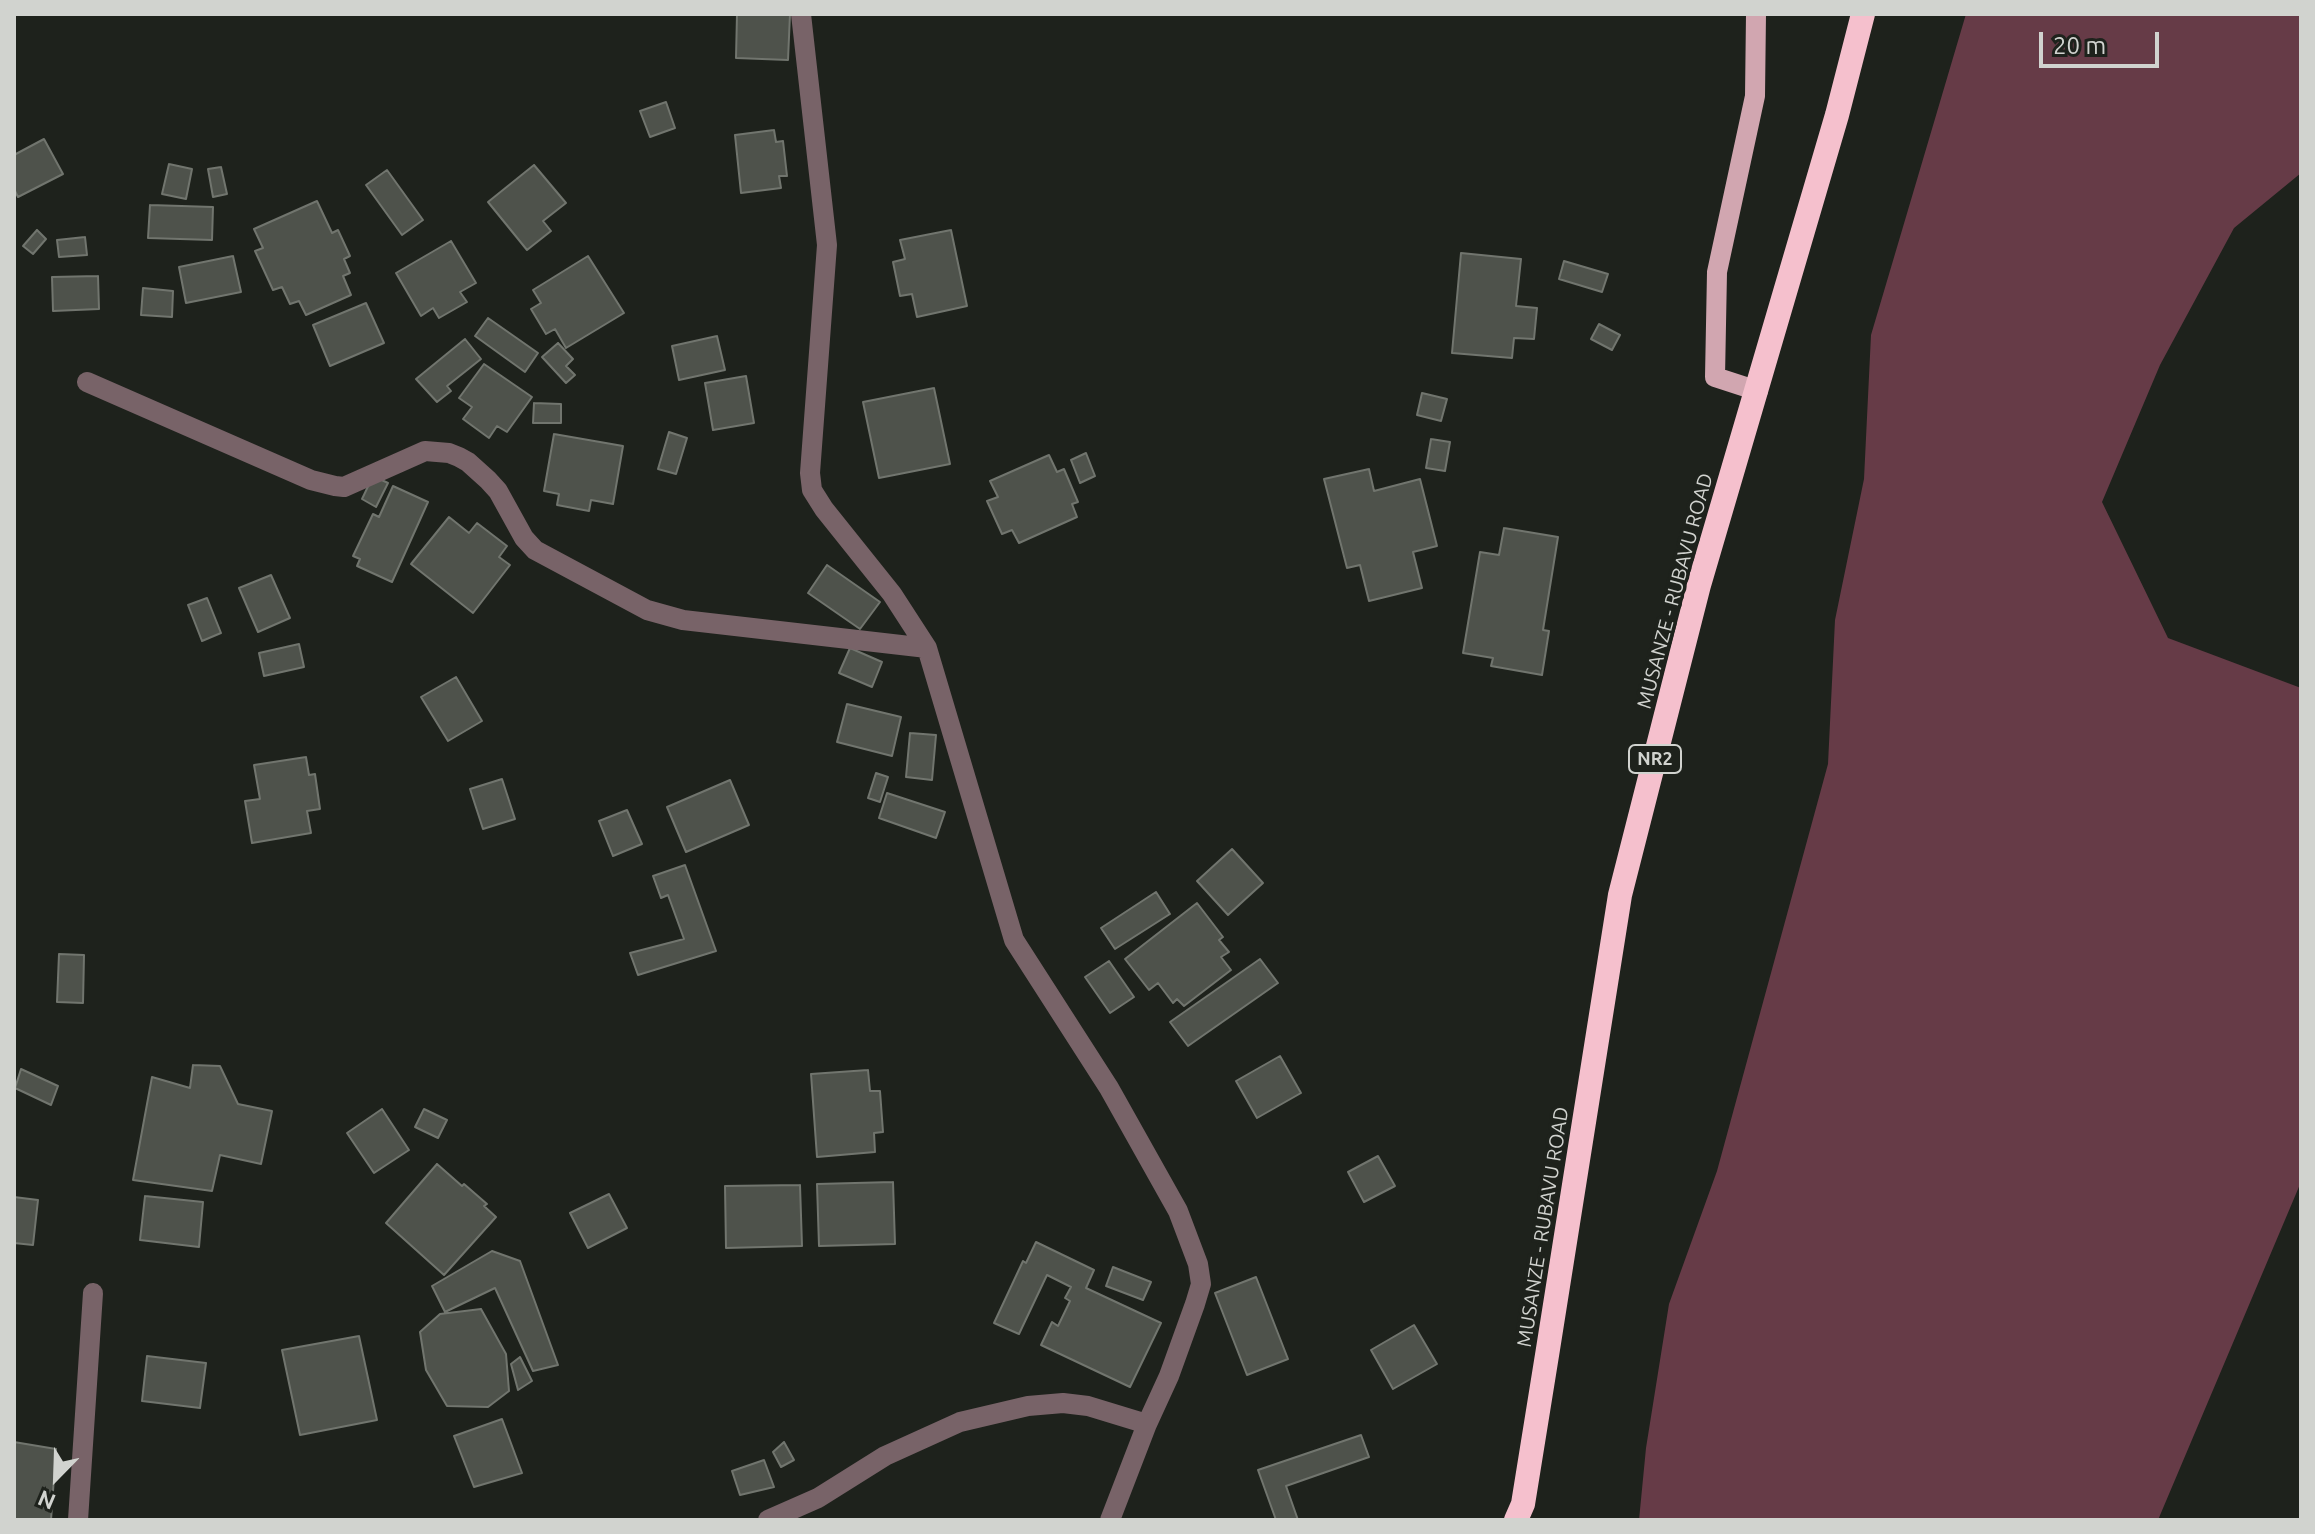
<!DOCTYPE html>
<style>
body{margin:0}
#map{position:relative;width:2315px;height:1534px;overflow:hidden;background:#1e221c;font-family:Ubuntu,sans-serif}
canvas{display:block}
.frame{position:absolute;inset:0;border:16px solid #d1d3cf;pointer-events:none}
.north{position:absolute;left:16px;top:1438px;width:80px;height:80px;-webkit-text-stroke:6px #1e221c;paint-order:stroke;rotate:203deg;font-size:22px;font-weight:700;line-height:32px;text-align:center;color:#d1d3cf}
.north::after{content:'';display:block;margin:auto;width:28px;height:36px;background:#d1d3cf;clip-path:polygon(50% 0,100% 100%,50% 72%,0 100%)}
.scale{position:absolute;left:2039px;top:32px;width:120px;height:36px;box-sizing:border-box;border:4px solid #d1d3cf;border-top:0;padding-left:10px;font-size:24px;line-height:28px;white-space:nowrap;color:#d1d3cf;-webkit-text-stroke:6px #1e221c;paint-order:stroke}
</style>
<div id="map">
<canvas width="2315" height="1534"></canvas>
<div class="frame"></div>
<div class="north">N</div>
<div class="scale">20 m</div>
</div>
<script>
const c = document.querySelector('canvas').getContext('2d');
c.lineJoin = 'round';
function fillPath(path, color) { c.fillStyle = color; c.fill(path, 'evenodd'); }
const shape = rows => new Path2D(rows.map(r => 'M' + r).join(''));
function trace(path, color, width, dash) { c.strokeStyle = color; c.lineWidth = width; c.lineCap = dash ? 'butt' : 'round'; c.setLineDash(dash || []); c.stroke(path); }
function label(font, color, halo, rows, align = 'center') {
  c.font = font + ' Ubuntu,sans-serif'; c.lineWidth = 7; c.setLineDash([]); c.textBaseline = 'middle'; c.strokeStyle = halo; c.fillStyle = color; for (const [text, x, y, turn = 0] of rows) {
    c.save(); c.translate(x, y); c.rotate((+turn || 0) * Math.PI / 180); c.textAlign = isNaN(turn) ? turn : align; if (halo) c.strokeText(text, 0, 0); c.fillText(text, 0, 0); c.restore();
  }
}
fillPath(shape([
 [1966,14,2301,14,2301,173,2234,228,2160,365,2102,502,2168,638,2301,688,2301,1182,2158,1520,1639,1520,1646,1448,1669,1304,1717,1171,1828,764,1835,620,1864,479,1871,335]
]), '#663b47');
const building = shape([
 [737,14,790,14,788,60,736,58,737,14],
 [666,102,675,128,650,137,640,111,666,102],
 [774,130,776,142,783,141,787,176,779,176,781,188,741,193,735,135,774,130],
 [44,139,63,174,18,197,14,189,14,155,44,139],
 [169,164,192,169,186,199,162,194,169,164],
 [534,165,566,203,543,221,551,231,527,250,488,202,534,165],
 [221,167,227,194,213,197,208,169,221,167],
 [387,170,423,220,402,235,366,185,387,170],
 [317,201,332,233,338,230,350,256,344,259,350,273,343,276,351,295,306,315,299,301,290,304,282,287,273,290,255,251,263,248,254,229,317,201],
 [150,205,213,207,212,240,148,238,150,205],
 [37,230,46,239,33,254,23,246,37,230],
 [951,230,967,306,917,317,912,294,900,296,893,262,905,259,900,240,951,230],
 [85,237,87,255,59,257,57,240,85,237],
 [451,241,476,283,460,292,467,302,439,318,433,308,421,316,396,273,451,241],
 [1461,253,1521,259,1516,306,1537,308,1534,339,1514,338,1512,358,1452,353,1461,253],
 [233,256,241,292,186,303,179,267,233,256],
 [588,256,624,313,566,348,555,329,546,334,531,309,541,303,533,290,588,256],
 [1564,261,1608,274,1602,292,1559,279,1564,261],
 [98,276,99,309,53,311,52,277,98,276],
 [143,288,173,291,172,317,141,315,143,288],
 [366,303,384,343,330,366,313,325,366,303],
 [488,318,538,353,525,372,475,336,488,318],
 [1599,324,1620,335,1612,350,1591,339,1599,324],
 [717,336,725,370,679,380,672,346,717,336],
 [465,339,481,359,447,386,451,391,437,402,416,379,465,339],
 [558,343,573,359,566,366,575,375,566,383,542,357,558,343],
 [484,364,532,397,507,432,497,426,489,438,463,419,472,407,459,398,484,364],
 [746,376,754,423,713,430,705,383,746,376],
 [934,388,950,464,879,478,863,402,934,388],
 [1422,393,1447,399,1441,421,1417,415,1422,393],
 [534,403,561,404,561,423,533,423,534,403],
 [669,432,687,438,676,474,658,469,669,432],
 [554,434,623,446,613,504,591,500,589,511,557,505,559,494,544,491,554,434],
 [1431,439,1450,442,1445,471,1426,468,1431,439],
 [1086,453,1095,476,1080,483,1071,460,1086,453],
 [1049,455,1057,472,1064,469,1078,502,1072,504,1077,517,1019,543,1012,530,1002,534,987,501,998,497,990,481,1049,455],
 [1369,469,1374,491,1420,479,1437,546,1413,552,1422,588,1369,601,1360,565,1347,568,1324,479,1369,469],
 [373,476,388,483,376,507,362,499,373,476],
 [393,486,428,502,392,582,357,566,360,559,353,556,373,514,379,517,393,486],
 [449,517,469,533,477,523,507,546,499,557,510,565,473,613,411,564,449,517],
 [1504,528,1558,537,1543,630,1549,631,1542,675,1491,666,1493,658,1463,653,1480,552,1499,555,1504,528],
 [827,565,880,602,860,629,808,593,827,565],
 [271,575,290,618,258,632,239,588,271,575],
 [207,598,221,633,202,641,188,605,207,598],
 [299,644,304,667,264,676,259,653,299,644],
 [850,648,882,662,872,687,839,673,850,648],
 [456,677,482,721,448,741,421,697,456,677],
 [847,704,901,717,892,756,837,742,847,704],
 [910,733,936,735,932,780,906,777,910,733],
 [306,757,309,775,315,774,320,809,307,811,311,833,252,843,245,801,260,799,254,765,306,757],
 [876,773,888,777,880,802,868,798,876,773],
 [502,779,515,819,483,829,470,789,502,779],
 [730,780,749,825,686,852,667,807,730,780],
 [887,793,945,812,936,838,879,818,887,793],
 [627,810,642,844,613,856,599,821,627,810],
 [1232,849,1263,883,1228,915,1197,881,1232,849],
 [685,865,716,951,638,975,630,953,684,939,668,895,661,898,653,876,685,865],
 [1156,892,1170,914,1115,949,1101,928,1156,892],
 [1197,903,1223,937,1219,940,1229,952,1221,957,1231,970,1184,1006,1177,999,1173,1003,1158,983,1149,990,1125,959,1197,903],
 [59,954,84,955,83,1003,57,1002,59,954],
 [1260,959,1278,983,1188,1046,1170,1022,1260,959],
 [1109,961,1134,997,1110,1013,1085,977,1109,961],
 [1280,1056,1301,1093,1257,1118,1236,1081,1280,1056],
 [193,1065,220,1066,238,1104,272,1111,261,1164,220,1155,212,1191,133,1180,152,1077,190,1088,193,1065],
 [21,1069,58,1086,51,1105,15,1088,21,1069],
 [868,1070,870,1091,880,1091,883,1132,874,1133,875,1152,817,1157,811,1074,868,1070],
 [382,1109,409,1150,374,1173,347,1133,382,1109],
 [424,1109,447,1120,438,1138,415,1127,424,1109],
 [1378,1156,1395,1186,1364,1202,1348,1172,1378,1156],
 [437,1164,462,1186,464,1184,487,1204,484,1206,496,1217,444,1275,386,1223,437,1164],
 [893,1182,895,1244,819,1246,817,1184,893,1182],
 [800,1185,802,1246,726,1248,725,1186,800,1185],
 [609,1194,627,1228,588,1248,570,1213,609,1194],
 [145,1196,203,1202,199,1247,140,1240,145,1196],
 [14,1197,38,1200,33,1245,14,1243,14,1197],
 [1036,1242,1094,1270,1086,1288,1161,1323,1130,1387,1041,1345,1052,1322,1058,1326,1070,1301,1065,1298,1071,1287,1047,1275,1019,1334,994,1323,1023,1261,1026,1263,1036,1242],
 [492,1251,520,1261,558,1365,533,1371,495,1288,445,1312,432,1286,492,1251],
 [1113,1267,1151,1282,1143,1300,1106,1286,1113,1267],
 [1256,1277,1288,1359,1247,1375,1215,1293,1256,1277],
 [481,1309,506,1354,509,1391,488,1407,447,1406,426,1370,420,1332,440,1314,481,1309],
 [1414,1325,1437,1364,1393,1389,1371,1350,1414,1325],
 [359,1336,377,1420,300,1435,282,1350,359,1336],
 [147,1356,206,1363,200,1408,142,1401,147,1356],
 [520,1357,532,1381,518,1390,511,1364,520,1357],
 [502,1419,522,1473,474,1487,454,1436,502,1419],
 [1361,1435,1369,1457,1286,1486,1298,1520,1276,1520,1258,1470,1361,1435],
 [14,1442,56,1449,51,1520,14,1520,14,1442],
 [784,1442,794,1460,781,1467,773,1452,784,1442],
 [764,1460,774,1487,740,1495,732,1471,764,1460]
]);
fillPath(building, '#4e524b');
trace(building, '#71756e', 2);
trace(shape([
 [801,14,827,245,810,473,812,490,824,509,892,594,927,648,1014,940,1109,1088,1178,1211,1198,1264,1201,1284,1195,1304,1169,1376,1147,1424,1110,1520],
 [87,382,311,480,335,486,344,487,425,451,449,453,459,457,468,462,488,480,498,491,524,538,535,550,647,610,683,620,927,648],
 [78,1520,93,1293],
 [768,1520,818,1498,885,1456,960,1422,1028,1406,1063,1403,1088,1406,1147,1424]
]), '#786368', 20);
trace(shape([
 [1756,14,1755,96,1717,272,1715,377,1758,391]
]), '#d1a6b0', 20);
trace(shape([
 [1516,1520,1523,1504,1548,1349,1620,895,1699,585,1837,115,1863,14]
]), '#f5c0cd', 24);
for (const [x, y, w] of [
 [1655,759,52]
]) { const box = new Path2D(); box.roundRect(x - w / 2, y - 14, w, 28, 6); c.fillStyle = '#1e221c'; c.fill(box); trace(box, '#d1d3cf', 2); }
label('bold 18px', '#d1d3cf', null, [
 ["NR2",1655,759]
]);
label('20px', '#d1d3cf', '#1e221c', [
 ["MUSANZE - RUBAVU ROAD",1675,591,-75],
 ["MUSANZE - RUBAVU ROAD",1543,1227,-81]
]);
</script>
